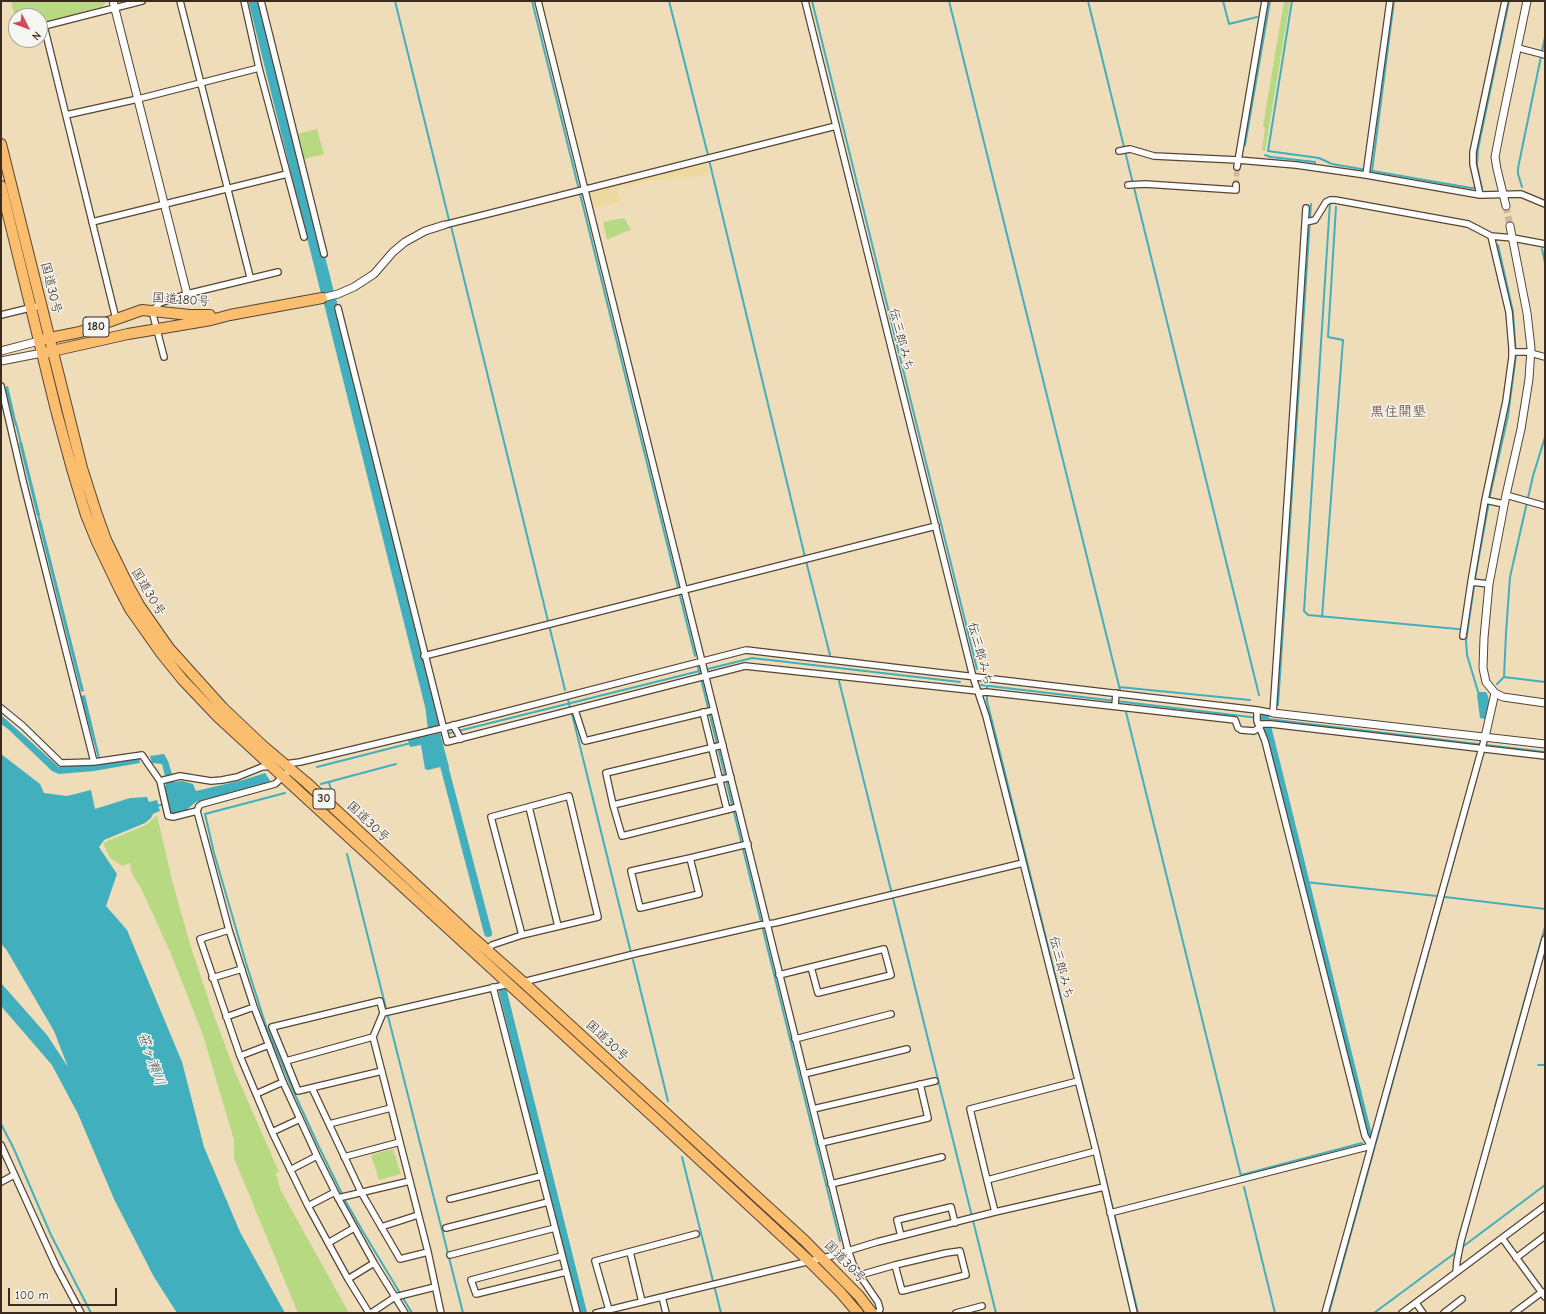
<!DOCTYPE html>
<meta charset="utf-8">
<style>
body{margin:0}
#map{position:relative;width:1546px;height:1314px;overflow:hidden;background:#efddba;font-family:"Comic Neue",sans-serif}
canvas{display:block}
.frame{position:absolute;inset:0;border:2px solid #3b2a1e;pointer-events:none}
.north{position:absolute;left:8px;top:8px;width:40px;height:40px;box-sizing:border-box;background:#f6f6f2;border:1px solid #aba49d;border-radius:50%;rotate:132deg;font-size:11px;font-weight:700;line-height:16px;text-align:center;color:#3b2a1e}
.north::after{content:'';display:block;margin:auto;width:14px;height:18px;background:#d1495b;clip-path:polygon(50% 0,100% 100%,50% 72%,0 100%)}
.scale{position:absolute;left:8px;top:1288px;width:109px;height:18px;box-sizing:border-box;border:2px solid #3b2a1e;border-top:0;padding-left:5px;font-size:12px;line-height:14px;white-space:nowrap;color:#3b2a1e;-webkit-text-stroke:3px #f6f6f2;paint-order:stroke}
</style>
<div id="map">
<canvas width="1546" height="1314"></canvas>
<div class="frame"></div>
<div class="north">N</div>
<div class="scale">100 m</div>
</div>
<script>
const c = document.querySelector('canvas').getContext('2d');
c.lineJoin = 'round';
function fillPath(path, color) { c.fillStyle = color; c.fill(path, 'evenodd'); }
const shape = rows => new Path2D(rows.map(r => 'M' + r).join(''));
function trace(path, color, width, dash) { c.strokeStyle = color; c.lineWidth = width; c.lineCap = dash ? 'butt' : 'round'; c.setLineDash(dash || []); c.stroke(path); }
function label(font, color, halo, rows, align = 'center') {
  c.font = font + ' "Comic Neue","Klee One",sans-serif'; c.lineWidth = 3; c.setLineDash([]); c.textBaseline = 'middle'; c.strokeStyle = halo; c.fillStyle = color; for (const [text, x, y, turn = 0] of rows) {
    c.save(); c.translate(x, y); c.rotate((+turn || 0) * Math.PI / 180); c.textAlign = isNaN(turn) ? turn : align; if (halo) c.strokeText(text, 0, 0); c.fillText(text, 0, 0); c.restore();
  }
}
fillPath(shape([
 [11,1,106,1,106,2,102,7,40,23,40,16,16,16,16,21],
 [1284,1,1290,1,1265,151,1262,150,1265,128,1263,126],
 [317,129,324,154,304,159,298,134],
 [624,218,631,230,624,232,607,240,603,222],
 [157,815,172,880,190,944,213,1013,236,1074,279,1172,275,1174,278,1179,280,1189,349,1313,298,1313,234,1158,234,1140,203,1035,171,954,141,888,132,874,130,863,122,866,110,858,103,843,146,825],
 [393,1149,401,1174,379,1180,371,1155]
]), '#b6d981');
fillPath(shape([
 [706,161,710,175,653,180,617,189,621,202,594,208,590,190]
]), '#eeda9e');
fillPath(shape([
 [8,386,17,425,15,426,5,387],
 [22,442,40,515,37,516,19,443],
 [41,520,84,691,81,692,38,521],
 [1479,692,1486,692,1488,696,1489,701,1485,719,1480,718,1477,695],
 [85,695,100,758,98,758,81,696],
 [1,715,59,767,139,758,140,763,94,771,59,774,52,771,8,729,1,724],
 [440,733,449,767,445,769,444,766,428,770,425,769,421,745,410,747,408,740,422,737,424,735,427,736],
 [1,754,40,784,44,793,67,796,91,790,95,809,130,798,147,797,149,802,157,800,160,811,153,814,151,818,145,823,104,840,99,847,117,874,106,906,127,930,182,1062,204,1147,240,1232,285,1313,177,1313,154,1277,114,1199,78,1114,52,1065,1,1006,1,983,47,1035,68,1067,54,1031,6,949,1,944],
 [164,754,168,761,172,774,165,776,162,764,152,763,150,756],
 [265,773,271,782,196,802,184,812,176,814,171,813,168,810,163,792,167,782,174,780,174,782,182,781,193,784,196,791,243,780]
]), '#41afbe');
trace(shape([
 [395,1,449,220],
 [532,1,695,656],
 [669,1,708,155],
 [812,1,977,669],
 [949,1,1120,690],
 [1088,1,1259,695],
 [1223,1,1229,24,1257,17],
 [1292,1,1268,151,1319,158,1332,164,1471,188,1482,187],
 [1245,145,1270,1],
 [1265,155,1271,157,1315,162,1315,163],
 [709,160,805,557,830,655],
 [1372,171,1394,1],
 [1522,187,1518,174,1518,168,1545,37],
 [1482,189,1477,166,1478,149,1509,1],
 [1330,202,1304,611,1308,615,1468,630],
 [451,226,565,690],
 [1542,249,1545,263],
 [1516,355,1526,355],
 [1535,357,1540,358],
 [16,423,21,444],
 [38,513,40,522],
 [1322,617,1343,340,1328,337,1336,207],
 [698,667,840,1241],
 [1504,677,1506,633,1510,577,1533,476,1545,437],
 [839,681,996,1313],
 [1497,684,1504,677,1545,682],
 [981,685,1545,752],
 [987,686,987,701,1095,1135],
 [1119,687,1250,700],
 [1479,695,1467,655,1466,641,1476,573,1491,491,1508,416,1516,355,1513,312,1498,245],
 [568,700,570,707],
 [1278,705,1311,204],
 [1126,712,1241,1176],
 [572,714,631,953],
 [429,725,433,716],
 [438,736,752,658,960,682],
 [317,767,411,743],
 [329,782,332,794],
 [321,784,396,764],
 [285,793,205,814,214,853,246,963,266,1026,291,1086,319,1147,346,1202,362,1230,412,1313],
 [156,806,165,804],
 [347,854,463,1313],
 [1305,882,1437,896],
 [1445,897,1545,909],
 [633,960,668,1101],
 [1538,1065,1545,1065],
 [1495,1107,1545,927],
 [1,1124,13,1147,51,1235,91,1313],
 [682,1157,721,1313],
 [1103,1169,1113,1209],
 [1241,1175,1362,1143],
 [1244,1187,1275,1313],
 [1115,1217,1138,1313],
 [1461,1248,1545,1185],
 [1455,1253,1458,1244],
 [1329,1313,1477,776],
 [1374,1313,1455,1253]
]), '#41afbe', 2);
trace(shape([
 [1265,718,1368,1135],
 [442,758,488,933],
 [503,992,583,1313]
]), '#41afbe', 8);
trace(shape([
 [255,1,327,291],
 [330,301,432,708,434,726]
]), '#41afbe', 13);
trace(shape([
 [1236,185,1237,167]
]), '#cbb99b', 5.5, [5.5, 3]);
trace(shape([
 [1506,206,1510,226]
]), '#cbb99b', 7, [7, 3.5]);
const minor = shape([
 [180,1,250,277],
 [244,1,259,68,304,237],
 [261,1,324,254],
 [538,1,848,1250,854,1267,878,1302,880,1309,878,1313],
 [805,1,973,677,986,716,1096,1151,1134,1313],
 [1518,48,1545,55],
 [66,115,138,99,259,68],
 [1119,151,1130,149,1154,156,1238,160,1296,165,1366,175,1480,195,1521,194,1545,204],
 [1237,167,1265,1],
 [1366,175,1390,1],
 [1128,185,1145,184,1236,190,1236,185],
 [1480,195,1473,164,1473,152,1505,1],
 [92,222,287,174],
 [1306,222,1315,220,1326,202,1330,200,1335,200,1468,224,1491,236,1513,238,1545,244],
 [444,225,836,126],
 [338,308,447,742,745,666,978,691],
 [1,315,42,305],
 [116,319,44,26,142,1],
 [1512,352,1527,352,1545,357],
 [164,357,152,311,160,303,187,294,278,272],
 [1,386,23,481,94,762,142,755,160,781,168,816,173,817,197,811],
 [1506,495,1545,506],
 [1485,500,1504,504],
 [1471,582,1489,584],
 [1463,636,1471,582,1485,500,1506,401,1512,357,1512,348,1509,312,1491,236],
 [424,656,936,526],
 [979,693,986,692,1235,720,1238,728,1241,730,1254,731,1260,727],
 [1115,706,1116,693],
 [1,708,23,726,61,763,94,762],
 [575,710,585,741,714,710],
 [1257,710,1257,721,1265,741,1365,1136,1371,1146],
 [703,712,727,810],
 [1259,724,1271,724,1545,756],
 [453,725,461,739],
 [723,745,606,773,613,805,622,836,738,807],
 [285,764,300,762,443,728,746,650,1257,710,1273,713,1288,490,1306,208],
 [291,769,275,784,202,804,199,806,197,811,229,930,254,1007,283,1082,317,1156,338,1198,374,1263,405,1313],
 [160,781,180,776,211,781,222,780,237,777,262,767,272,766],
 [569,796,598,917,522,935,491,817,569,796],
 [613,805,731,777],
 [529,807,558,926],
 [690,858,699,894,640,908,631,871,690,858,748,844],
 [229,930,200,939,240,1056,272,1132,308,1206,348,1279,369,1313],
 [486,951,492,945,522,935],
 [779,975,884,949,891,975,818,993,811,967],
 [212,978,242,969],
 [523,982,634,954,760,925,775,923,1023,863],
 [493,987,577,1313],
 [383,1013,509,984],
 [226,1017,254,1007],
 [373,1037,428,1252,441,1313],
 [795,1039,891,1014],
 [240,1056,269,1045],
 [286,1061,373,1037,383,1013,380,1001,272,1027,286,1061,298,1091,382,1071],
 [804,1074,907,1049],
 [1078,1081,970,1109,987,1180,1096,1151],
 [312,1088,361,1192,400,1259,428,1252],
 [256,1094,283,1082],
 [813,1109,935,1081],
 [329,1124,391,1108],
 [272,1132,300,1119],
 [821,1143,928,1118,920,1084],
 [1,1145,56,1266,81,1313],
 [344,1157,400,1142],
 [290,1170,317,1156],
 [987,1180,995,1212],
 [1,1182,14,1175],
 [831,1184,942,1157],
 [338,1198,410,1181],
 [450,1199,541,1176],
 [308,1206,335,1192],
 [1110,1213,1371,1146],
 [381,1227,418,1215],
 [446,1228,548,1202],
 [901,1236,897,1220,951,1207,955,1223],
 [1502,1238,1545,1297],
 [328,1243,354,1228],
 [630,1252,642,1302],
 [450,1255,555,1228],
 [562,1256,471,1280,476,1294,566,1272],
 [1516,1258,1545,1236],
 [1456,1272,1457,1261,1461,1241,1545,939],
 [860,1275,895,1265,946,1253,960,1251,966,1275,902,1291,895,1265],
 [348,1279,374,1263],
 [662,1297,666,1313],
 [1416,1303,1423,1313],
 [609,1310,595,1261,696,1234],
 [371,1313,395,1297,435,1287],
 [596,1313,831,1256,877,1242,995,1212,1104,1187],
 [956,1313,982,1306],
 [1325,1313,1485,737],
 [1402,1313,1545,1206],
 [1444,1313,1462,1299],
 [1514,1313,1542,1292]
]);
const tertiary = shape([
 [113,1,187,294],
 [1506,206,1497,169,1495,157,1501,126,1527,1],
 [322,298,338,294,354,287,374,274,393,252,405,242,425,231,444,225],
 [1,351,39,341],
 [1,361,42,353],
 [1495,693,1503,697,1545,703],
 [1273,713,1545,744],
 [1485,737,1495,693,1486,682,1483,668,1484,638,1489,584,1506,495,1521,429,1529,379,1531,348,1527,313,1510,226]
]);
const trunk = shape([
 [1,144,82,468,96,512,106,540,129,587,139,605,169,648,223,708,262,745,307,783,470,935,523,982,805,1241,859,1296,872,1313],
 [1,186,56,410,72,469,86,515,97,542,120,590,130,609,161,653,182,679,218,717,658,1121,808,1260,840,1292,858,1313],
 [45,339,80,332,142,310,190,315,210,315],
 [48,352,128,334,211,320,230,315,322,298]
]);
trace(minor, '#564535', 8);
trace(tertiary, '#564535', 9);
trace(trunk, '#564535', 12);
trace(minor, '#fff', 5.5);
trace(tertiary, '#fff', 7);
trace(trunk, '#fbbd6e', 10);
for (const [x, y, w] of [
 [96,327,26],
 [324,799,22]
]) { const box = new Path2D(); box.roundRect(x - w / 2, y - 10, w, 20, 3); c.fillStyle = '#f6f6f2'; c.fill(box); trace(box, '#3b2a1e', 1); }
label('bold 12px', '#3b2a1e', null, [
 ["180",96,327],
 ["30",324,799]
]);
label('13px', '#3b2a1e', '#f6f6f2', [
 ["国道30号",51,288,76],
 ["国道180号",181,300,4],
 ["伝三郎みち",901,340,76],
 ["国道30号",148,592,59],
 ["伝三郎みち",980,654,75],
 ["国道30号",368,822,43],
 ["伝三郎みち",1061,968,76],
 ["国道30号",607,1041,43],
 ["国道30号",845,1262,46]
]);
label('bold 14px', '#79594a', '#f6f6f2', [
 ["黒住開墾",1398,412]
]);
label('italic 14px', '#3d5956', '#f6f6f2', [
 ["笹ヶ瀬川",151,1059,70]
]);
</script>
